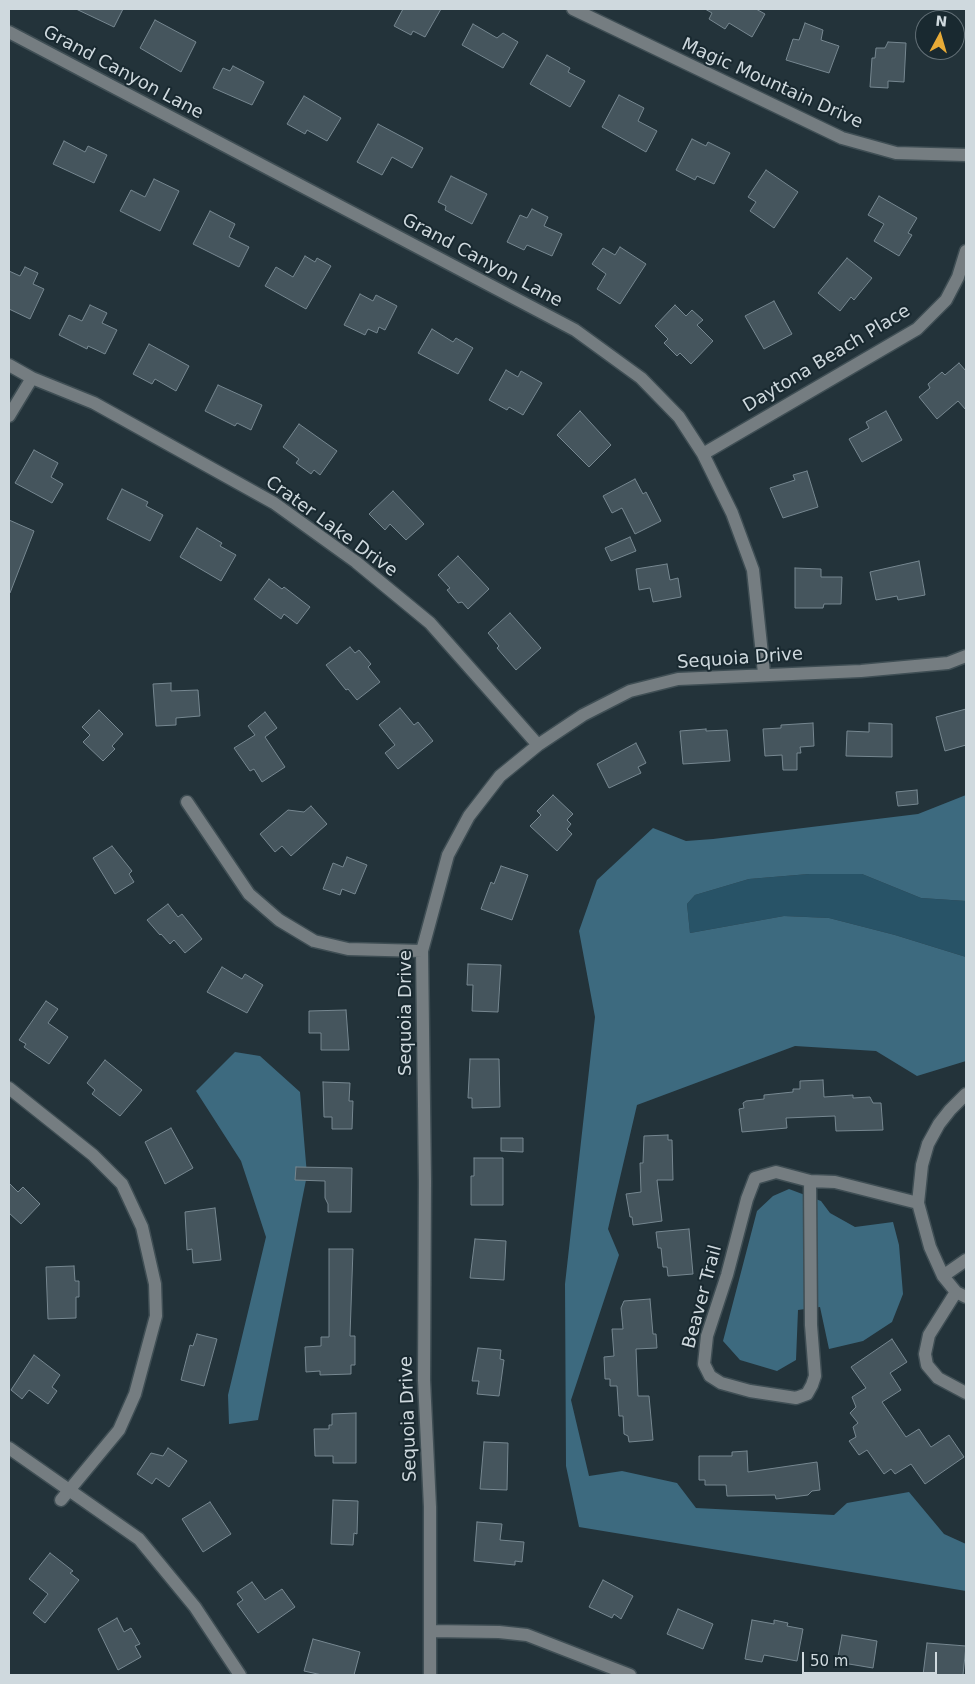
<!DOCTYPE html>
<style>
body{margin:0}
#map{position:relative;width:975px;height:1684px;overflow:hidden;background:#23333a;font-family:"DejaVu Sans",sans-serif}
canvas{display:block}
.frame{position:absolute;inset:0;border:10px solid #cfd9de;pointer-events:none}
.north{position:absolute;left:915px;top:10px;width:50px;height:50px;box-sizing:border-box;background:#192930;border:1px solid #626f76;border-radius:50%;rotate:6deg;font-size:14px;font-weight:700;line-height:20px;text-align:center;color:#cfd9de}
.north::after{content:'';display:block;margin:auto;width:18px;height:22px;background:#e8ab37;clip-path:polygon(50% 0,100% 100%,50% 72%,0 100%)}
.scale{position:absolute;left:802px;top:1652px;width:135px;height:22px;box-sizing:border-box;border:2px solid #cfd9de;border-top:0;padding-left:6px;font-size:15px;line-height:18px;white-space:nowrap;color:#cfd9de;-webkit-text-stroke:4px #192930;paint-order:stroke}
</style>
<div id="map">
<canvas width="975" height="1684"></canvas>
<div class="frame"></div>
<div class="north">N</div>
<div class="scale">50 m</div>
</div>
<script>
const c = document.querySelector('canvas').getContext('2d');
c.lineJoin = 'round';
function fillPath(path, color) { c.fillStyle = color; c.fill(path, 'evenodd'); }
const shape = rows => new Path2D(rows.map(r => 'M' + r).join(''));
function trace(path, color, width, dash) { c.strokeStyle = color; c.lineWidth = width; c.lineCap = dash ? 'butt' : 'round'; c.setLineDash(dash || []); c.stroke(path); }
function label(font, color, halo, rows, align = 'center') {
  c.font = font + ' "DejaVu Sans",sans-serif'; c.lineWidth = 4; c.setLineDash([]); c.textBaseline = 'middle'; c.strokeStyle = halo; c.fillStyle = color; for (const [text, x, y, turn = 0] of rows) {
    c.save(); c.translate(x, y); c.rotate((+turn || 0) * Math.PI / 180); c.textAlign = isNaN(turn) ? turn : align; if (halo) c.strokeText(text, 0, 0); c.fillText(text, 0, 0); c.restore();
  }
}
fillPath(shape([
 [809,874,862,874,921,898,966,901,966,957,895,935,829,918,784,916,690,933,687,904,695,895,749,879]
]), '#285367');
fillPath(shape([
 [966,795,966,901,921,898,862,874,809,874,749,879,695,895,687,904,690,933,784,916,829,918,895,935,966,957,966,1061,917,1076,876,1051,795,1046,637,1105,608,1229,619,1255,571,1400,589,1476,622,1471,677,1483,696,1508,834,1515,847,1503,909,1492,944,1534,966,1544,966,1591,579,1527,566,1466,565,1284,595,1017,579,931,597,880,653,828,686,841,713,839,918,814],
 [235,1052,260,1056,300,1092,307,1175,258,1420,229,1424,228,1395,266,1237,241,1161,196,1091],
 [789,1189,821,1201,830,1213,855,1227,893,1222,899,1245,903,1294,892,1322,863,1341,829,1349,820,1307,798,1310,796,1360,777,1371,740,1360,723,1341,757,1211,773,1196]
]), '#3d6a7f');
const building = shape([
 [76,9,123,9,114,27,76,9],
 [403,9,441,9,425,37,413,31,411,35,394,26,403,9],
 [705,9,756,9,765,14,752,37,729,23,725,29,709,19,712,13,705,9],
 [155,20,196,42,181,72,140,48,155,20],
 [805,23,823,30,821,40,839,46,829,73,786,60,793,39,799,40,805,23],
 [473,24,497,38,503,33,518,42,503,68,462,45,473,24],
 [888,42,906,43,904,82,888,81,888,88,870,87,872,58,875,58,876,48,885,48,888,42],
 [547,55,570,68,568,72,585,81,570,107,530,84,547,55],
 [233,66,264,82,252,105,213,88,223,68,230,71,233,66],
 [619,95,644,108,638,121,657,131,646,152,602,127,619,95],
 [304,96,341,118,327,141,307,130,305,134,287,124,304,96],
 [378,124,423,148,412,168,392,157,382,175,357,162,378,124],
 [692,139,706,146,708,142,730,153,714,184,697,176,695,180,676,170,692,139],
 [64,141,85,152,88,146,107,155,94,183,53,164,64,141],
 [766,170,798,192,774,228,750,211,756,202,748,197,766,170],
 [451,176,487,194,472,224,445,210,446,206,438,202,451,176],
 [154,179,179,191,160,231,120,211,131,190,145,197,154,179],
 [879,196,917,218,908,233,912,235,899,256,874,241,884,224,868,215,879,196],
 [532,209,548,217,544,226,562,234,552,256,527,245,524,250,507,242,520,215,527,218,532,209],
 [210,211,235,224,229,237,249,247,239,267,193,244,210,211],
 [620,247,646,264,620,304,597,289,606,274,592,264,603,248,615,255,620,247],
 [305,256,315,262,317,258,331,266,306,309,265,286,276,267,293,277,305,256],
 [847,258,872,278,854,300,851,297,840,311,818,293,847,258],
 [25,267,38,273,33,284,44,289,30,319,9,309,9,271,20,276,25,267],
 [360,294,373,301,376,295,397,306,385,330,379,327,377,333,368,329,365,335,344,325,360,294],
 [774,301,792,334,764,349,745,316,774,301],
 [90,305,107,313,102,323,117,330,105,354,88,346,87,349,59,335,69,315,82,321,90,305],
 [675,305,686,316,692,310,703,320,697,325,713,341,691,364,680,353,677,356,664,343,668,339,655,326,675,305],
 [432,329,453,342,456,338,473,348,458,374,418,353,432,329],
 [149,344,189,366,176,391,155,379,152,384,133,374,149,344],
 [959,363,966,371,966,410,958,401,937,419,919,397,930,388,928,384,942,372,945,375,959,363],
 [506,370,518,377,521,371,542,383,523,415,509,407,507,410,489,400,506,370],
 [218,385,262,405,251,430,237,423,235,426,205,411,218,385],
 [580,411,611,445,589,467,557,435,580,411],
 [886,411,902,440,862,462,849,439,869,428,866,422,886,411],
 [299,424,337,451,320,475,314,470,311,474,296,463,299,459,283,447,299,424],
 [34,450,58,463,51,477,63,484,52,503,15,483,34,450],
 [807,471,818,507,783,518,770,488,795,480,793,475,807,471],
 [635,479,643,494,646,492,661,521,635,534,622,508,612,513,603,496,635,479],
 [122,489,148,502,146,506,163,515,150,541,107,519,122,489],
 [393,491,424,524,406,540,390,524,385,530,369,514,393,491],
 [9,520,34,531,10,593,9,593,9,520],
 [197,528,222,543,220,546,236,555,221,581,180,557,197,528],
 [630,537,636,551,611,561,605,548,630,537],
 [458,556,489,589,468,609,462,602,458,603,447,590,450,588,438,575,458,556],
 [919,561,925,595,898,600,897,596,876,600,870,572,919,561],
 [667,564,670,580,678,578,681,597,653,602,650,588,639,590,636,569,667,564],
 [795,568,821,569,821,577,842,577,841,604,824,604,823,608,795,608,795,568],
 [269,579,282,589,284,587,310,607,297,624,284,614,281,619,254,599,269,579],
 [510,613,541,648,516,670,497,648,499,646,488,633,510,613],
 [350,647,355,653,359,650,371,664,368,667,380,682,357,700,348,689,346,690,326,665,350,647],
 [171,683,171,691,198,690,200,716,176,718,176,725,156,726,153,684,171,683],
 [400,708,414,725,418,722,433,741,398,769,385,753,395,745,379,725,400,708],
 [966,709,966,745,945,751,936,717,966,709],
 [99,710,123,734,112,746,115,749,103,761,83,742,90,735,82,727,99,710],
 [265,712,277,728,265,737,285,767,262,782,254,769,250,771,234,748,255,735,248,726,265,712],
 [813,723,814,746,800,747,801,753,797,753,797,770,783,770,782,755,765,756,763,729,781,728,781,725,813,723],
 [869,723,892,724,892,757,846,756,847,731,869,732,869,723],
 [706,729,706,731,727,730,730,761,683,764,680,731,706,729],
 [636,743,646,763,638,767,641,773,609,788,597,764,636,743],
 [917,790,918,804,898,806,896,792,917,790],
 [553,795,573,814,567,820,571,824,567,829,572,834,557,851,530,826,541,815,537,811,553,795],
 [311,806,327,824,291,856,282,846,275,852,260,834,288,810,304,812,311,806],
 [112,846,132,871,129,874,134,882,115,894,93,858,112,846],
 [347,857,367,865,355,894,342,889,340,895,323,889,333,863,343,867,347,857],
 [501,866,528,875,512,920,481,909,491,882,494,884,501,866],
 [168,904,178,917,182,914,202,939,185,953,174,940,170,944,161,934,160,935,147,920,168,904],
 [468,964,501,965,498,1012,472,1011,473,985,467,985,468,964],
 [222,967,242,979,245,974,263,985,247,1013,207,992,222,967],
 [46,1001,58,1009,48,1023,68,1037,49,1064,24,1047,26,1044,19,1040,46,1001],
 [346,1010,349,1050,321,1050,321,1033,309,1033,309,1011,346,1010],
 [470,1059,499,1059,500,1107,472,1108,472,1098,468,1098,470,1059],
 [105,1060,142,1090,120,1116,92,1094,95,1090,87,1083,105,1060],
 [823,1080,824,1097,853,1095,853,1098,870,1097,873,1103,881,1103,883,1130,836,1131,835,1116,786,1118,787,1128,742,1132,739,1109,744,1108,743,1103,746,1101,764,1099,764,1095,793,1092,793,1089,800,1089,800,1081,823,1080],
 [323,1082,350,1083,349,1101,353,1101,352,1129,332,1129,332,1117,324,1117,323,1082],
 [171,1128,193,1168,165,1184,145,1142,171,1128],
 [668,1135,668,1140,672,1140,673,1180,657,1180,662,1221,633,1225,632,1217,630,1217,626,1194,641,1192,640,1163,643,1163,644,1136,668,1135],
 [501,1138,523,1138,523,1152,501,1151,501,1138],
 [474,1158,503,1158,503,1205,471,1205,471,1176,474,1176,474,1158],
 [296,1167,352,1168,351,1212,328,1212,328,1204,325,1198,325,1181,295,1180,296,1167],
 [9,1183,18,1192,23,1187,40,1204,21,1224,9,1213,9,1183],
 [215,1208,221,1260,193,1263,192,1249,187,1250,185,1212,215,1208],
 [689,1229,693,1274,668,1276,667,1267,663,1267,661,1248,658,1248,656,1232,689,1229],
 [475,1239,506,1241,504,1280,470,1278,475,1239],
 [329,1249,353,1249,350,1336,355,1336,355,1365,351,1365,351,1374,320,1375,320,1371,306,1372,305,1347,321,1346,321,1337,329,1337,329,1249],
 [74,1266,75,1281,79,1281,79,1297,76,1297,76,1318,48,1319,46,1267,74,1266],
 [650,1299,653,1334,656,1334,657,1348,636,1349,638,1396,649,1396,653,1440,629,1442,628,1436,624,1434,623,1416,619,1416,617,1386,610,1386,610,1379,605,1379,604,1357,614,1356,612,1329,623,1329,621,1308,624,1301,650,1299],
 [197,1334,217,1339,204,1386,181,1380,190,1345,193,1346,197,1334],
 [892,1339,907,1362,890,1373,901,1390,882,1402,906,1437,919,1429,931,1447,949,1435,964,1457,925,1484,911,1464,895,1474,891,1469,884,1474,867,1450,859,1455,849,1441,856,1437,853,1427,858,1423,850,1413,856,1407,852,1397,866,1388,851,1367,892,1339],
 [478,1348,501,1350,500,1359,504,1360,499,1396,477,1394,479,1381,472,1381,478,1348],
 [34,1355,60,1375,52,1387,57,1391,48,1404,29,1390,22,1399,11,1390,34,1355],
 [356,1413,356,1463,333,1463,333,1456,315,1456,314,1429,329,1429,329,1425,332,1425,332,1414,356,1413],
 [484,1442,508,1443,507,1490,480,1489,484,1442],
 [168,1448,187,1461,169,1487,156,1478,152,1484,137,1474,151,1453,163,1456,168,1448],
 [747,1451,748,1472,817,1462,820,1490,812,1491,808,1495,776,1499,775,1495,727,1496,726,1485,705,1485,705,1480,699,1480,699,1456,732,1456,732,1452,747,1451],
 [333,1500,358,1501,357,1534,354,1533,353,1545,331,1544,333,1500],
 [210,1502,231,1534,203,1552,182,1519,210,1502],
 [477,1522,502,1524,500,1540,524,1542,522,1562,515,1561,515,1565,474,1561,477,1522],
 [50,1553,73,1571,70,1573,79,1580,45,1623,33,1613,48,1594,29,1579,50,1553],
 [603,1580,633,1596,621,1619,614,1614,612,1618,589,1607,603,1580],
 [252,1582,265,1600,282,1589,295,1607,258,1633,237,1604,243,1600,237,1592,252,1582],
 [678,1609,713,1624,703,1649,667,1634,678,1609],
 [117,1618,124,1632,131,1628,140,1644,135,1646,141,1657,118,1670,98,1629,117,1618],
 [752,1620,774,1624,774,1620,788,1623,787,1626,803,1629,797,1661,764,1655,762,1662,745,1659,752,1620],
 [842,1635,877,1641,873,1668,837,1662,842,1635],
 [313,1639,360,1652,354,1675,322,1675,304,1671,313,1639],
 [927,1643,966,1646,963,1675,923,1675,927,1643]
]);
fillPath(building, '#45555d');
trace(building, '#768790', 1);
const minor = shape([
 [573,9,842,138,896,153,966,155],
 [9,32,575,330,641,378,679,417,703,454,732,513,753,570,764,673],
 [9,365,32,378,94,403,274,503,356,562,430,623,538,745],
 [9,416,32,378],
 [703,454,917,329,946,300,958,277,966,251],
 [187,802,249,894,279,920,314,941,348,949,422,951],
 [9,1088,93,1155,122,1184,142,1227,155,1284,156,1316,135,1394,119,1430,61,1500],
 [966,1094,950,1110,939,1124,928,1144,922,1165,918,1203,930,1247,943,1276,956,1292,966,1297],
 [810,1181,811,1325,815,1376,812,1385,807,1394,796,1398,750,1391,721,1383,710,1376,704,1364,707,1336,727,1275,747,1199,755,1178,776,1172,810,1181,835,1182,918,1203],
 [943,1276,966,1260],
 [956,1292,929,1335,925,1354,927,1365,938,1378,966,1393],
 [9,1448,139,1539,195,1607,240,1675],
 [431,1631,499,1632,527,1635,630,1675],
 [430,1675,430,1507,424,1380,425,1182,422,951,448,855,469,816,500,776,538,745,583,715,630,691,678,679,861,671,948,663,966,656]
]);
trace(minor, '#3f4e54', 15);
trace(minor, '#757d81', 12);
label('18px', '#cfd9de', '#192930', [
 ["Grand Canyon Lane",123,73,28],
 ["Magic Mountain Drive",772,84,24],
 ["Grand Canyon Lane",482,261,28],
 ["Daytona Beach Place",827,359,-31],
 ["Crater Lake Drive",331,527,36],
 ["Sequoia Drive",740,659,-4],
 ["Sequoia Drive",406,1013,-90],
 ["Beaver Trail",703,1297,-75],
 ["Sequoia Drive",409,1419,-92]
]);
</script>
